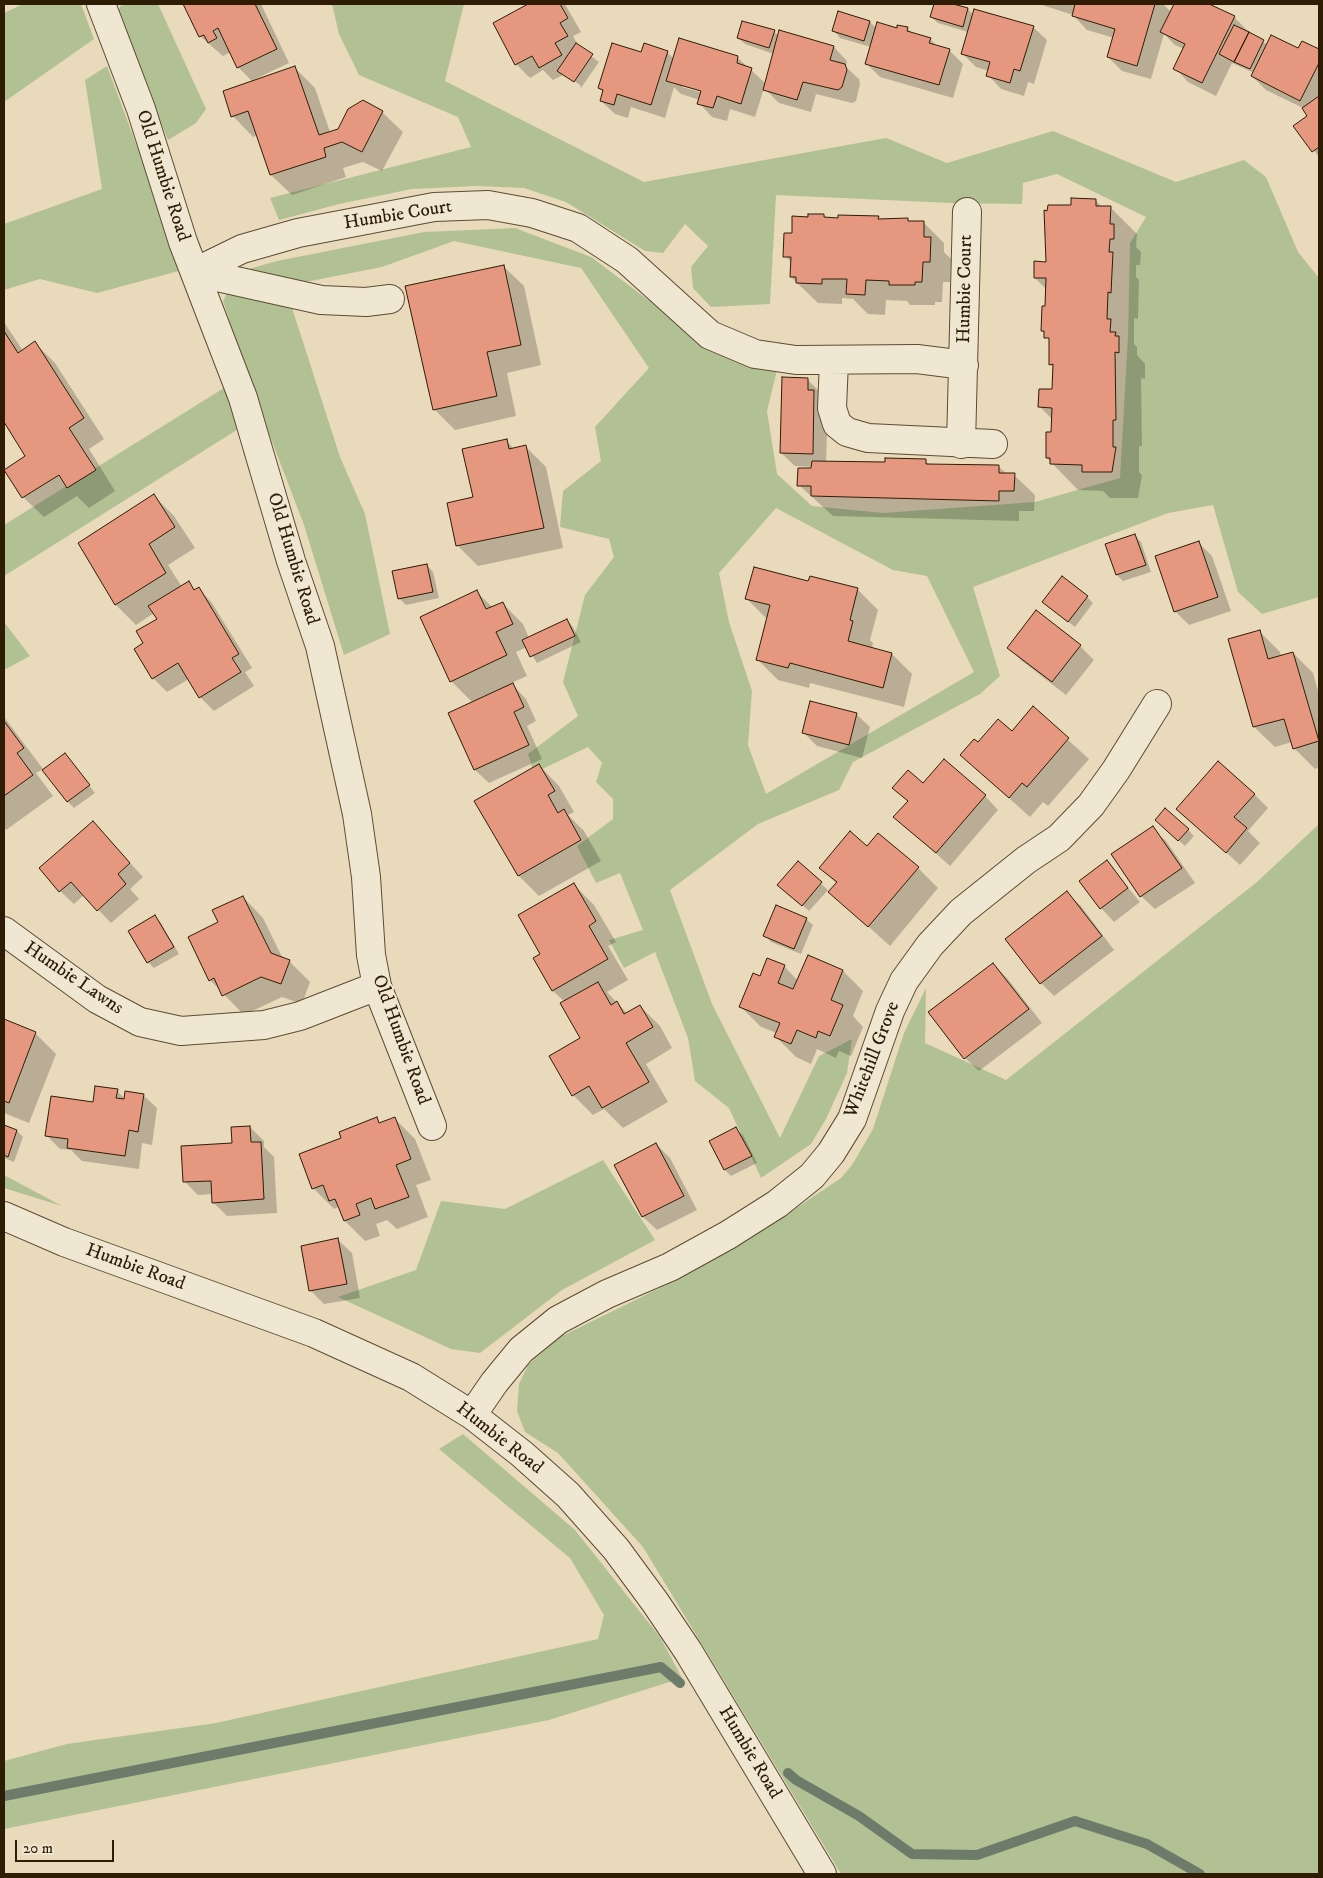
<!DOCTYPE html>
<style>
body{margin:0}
#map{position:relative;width:1323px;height:1878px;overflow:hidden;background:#e8dabb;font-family:"IM FELL DW Pica",serif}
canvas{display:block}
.frame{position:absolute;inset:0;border:5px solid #2e1d04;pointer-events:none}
.scale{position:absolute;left:15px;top:1840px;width:99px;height:22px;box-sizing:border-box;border:2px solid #2e1d04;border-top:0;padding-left:6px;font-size:15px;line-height:18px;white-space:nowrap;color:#2e1d04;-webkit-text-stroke:4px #f0e7d3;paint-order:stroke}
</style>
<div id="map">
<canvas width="1323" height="1878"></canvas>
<div class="frame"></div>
<div class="scale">20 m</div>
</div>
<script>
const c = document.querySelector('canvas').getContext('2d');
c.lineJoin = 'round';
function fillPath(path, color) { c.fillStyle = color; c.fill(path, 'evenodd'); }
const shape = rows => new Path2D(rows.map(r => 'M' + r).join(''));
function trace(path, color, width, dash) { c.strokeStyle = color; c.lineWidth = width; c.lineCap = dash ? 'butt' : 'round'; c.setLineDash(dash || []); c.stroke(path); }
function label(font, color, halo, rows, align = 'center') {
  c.font = font + ' "IM FELL DW Pica",serif'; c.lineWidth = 4; c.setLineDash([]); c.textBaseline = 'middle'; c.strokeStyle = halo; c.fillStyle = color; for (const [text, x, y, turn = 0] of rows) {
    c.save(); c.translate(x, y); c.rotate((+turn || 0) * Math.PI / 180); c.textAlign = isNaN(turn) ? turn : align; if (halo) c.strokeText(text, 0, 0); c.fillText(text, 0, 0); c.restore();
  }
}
fillPath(shape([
 [23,4,81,4,94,39,4,102,4,13],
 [128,4,158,4,206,109,196,123,168,140,116,22,120,6],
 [332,4,464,4,445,81,644,182,886,138,947,163,1053,131,1176,182,1244,160,1266,177,1298,252,1319,278,1319,597,1262,614,1238,592,1213,505,1168,513,973,587,1000,676,980,694,853,762,839,790,758,824,670,890,712,1004,780,1138,819,1056,852,1039,847,1073,826,1119,811,1144,761,1178,729,1108,695,1081,688,1038,655,952,624,968,609,940,643,930,620,873,596,883,577,846,613,819,613,799,596,782,602,763,588,747,534,773,528,754,578,716,563,682,585,595,614,557,609,539,560,527,563,491,601,461,595,427,649,368,581,268,454,241,382,267,285,286,340,457,365,514,390,634,344,655,304,525,247,376,223,301,238,272,277,261,424,232,515,228,591,257,671,317,777,370,767,411,777,474,812,506,883,513,1035,502,1120,478,1128,335,1130,243,1146,217,1057,174,1023,183,1022,204,951,203,776,195,770,304,711,307,693,288,691,267,708,246,685,224,663,253,645,251,566,202,524,188,477,186,412,189,339,204,279,220,270,198,471,147,458,117,359,75,339,34],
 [776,508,893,570,927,576,974,672,766,794,748,745,752,691,729,622,719,573],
 [107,66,152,187,179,271,97,293,40,279,4,290,4,224,102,189,85,80],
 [224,388,240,428,4,576,4,525],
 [4,622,30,656,4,670],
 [1319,824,1319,1874,841,1874,643,1547,558,1453,525,1432,517,1411,519,1384,528,1365,560,1337,674,1281,771,1225,841,1178,852,1165,873,1129,904,1033,926,988,925,1043,1006,1080,1257,882],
 [603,1160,655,1240,562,1290,480,1353,451,1349,338,1297,416,1270,441,1201,505,1209],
 [4,1175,62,1206,4,1188],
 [463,1434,575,1530,660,1637,682,1678,549,1720,4,1829,4,1761,67,1744,216,1723,598,1639,604,1615,570,1558,439,1449]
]), '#b2c193');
fillPath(shape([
 [185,4,261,4,289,63,253,80,254,82,295,68,315,88,330,132,382,112,403,132,382,171,363,162,343,168,346,177,292,195,271,175,257,135,253,137,233,116,253,82,238,67,231,52,223,56,200,36],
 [531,4,564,4,566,6,581,32,573,36,579,47,599,62,581,88,580,85,565,75,565,77,563,75,553,80,543,70,530,78,516,64,494,24],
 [935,4,949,4,968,9,973,15,1033,27,1047,40,1034,84,1028,82,1024,96,1001,89,988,75,989,71,976,67,962,53,968,32,938,23,931,17],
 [1039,4,1163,4,1171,12,1175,4,1206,4,1234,17,1248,31,1247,33,1268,45,1299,50,1303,42,1319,50,1319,157,1295,126,1309,116,1303,108,1266,90,1252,76,1254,73,1232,63,1216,96,1188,82,1175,68,1184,49,1175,45,1164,34,1151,79,1122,71,1108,57,1114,38,1087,30,1073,15],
 [839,13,870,22,876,28,897,29,898,26,908,29,913,34,930,39,938,47,949,50,963,64,953,98,880,77,866,63,871,47,840,38,834,31],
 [774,32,779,36,780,32,834,47,847,61,846,67,859,79,860,84,856,101,852,103,816,94,811,112,779,103,764,88,755,117,730,109,727,121,712,117,699,103,700,100,681,94,674,87,665,118,631,107,628,118,615,114,601,101,604,93,599,88,642,54,667,52,674,59,680,40,738,58,766,84,774,54,745,44,738,38],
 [682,85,707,92,707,94,682,87],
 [1095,200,1102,207,1110,207,1137,234,1136,247,1141,252,1140,265,1136,265,1136,277,1139,280,1138,319,1134,318,1134,344,1137,347,1137,355,1145,364,1145,379,1141,378,1142,446,1139,446,1139,472,1142,475,1138,498,1110,498,1103,491,1078,490,1047,458,1053,420,1039,406,1053,390,1054,368,1050,364,1051,342,1042,331,1047,290,1035,278,1048,263,1072,206],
 [823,215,827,219,878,218,881,220,907,219,910,222,924,223,944,243,944,252,951,259,950,282,943,282,942,302,935,302,935,305,910,305,907,301,886,300,885,315,868,314,853,299,842,298,842,304,818,303,791,277,792,263,785,256,793,234,794,217],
 [503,266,524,286,541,365,507,373,516,416,455,430,434,409],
 [4,322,23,351,35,343,55,363,104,439,89,449,115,491,89,508,77,496,44,517,23,497,27,457,4,420],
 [808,380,821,393,828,405,826,462,886,464,925,461,930,465,999,467,1007,474,1014,475,1035,495,1034,511,1019,511,1019,521,833,516,799,485,817,467,795,466,781,453],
 [506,440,514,449,525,446,546,467,563,548,478,566,458,546,474,498],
 [154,496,174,516,195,548,168,565,182,587,189,583,196,591,199,589,212,603,252,668,245,672,254,686,214,711,200,697,189,679,167,692,153,678,145,643,158,620,154,613,136,625,116,605,79,544],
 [1134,535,1141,542,1151,572,1123,581,1117,575],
 [1198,542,1212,556,1231,611,1189,625,1176,612,1156,557],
 [427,565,433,572,439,598,406,605,399,598],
 [809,582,857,589,878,610,870,640,873,643,872,649,892,654,912,674,904,707,810,683,809,688,778,680,758,660,768,620,747,599],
 [477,592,493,608,502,603,523,624,529,638,567,620,573,627,581,642,537,663,527,647,516,652,527,676,511,683,526,699,536,721,527,726,542,759,489,783,475,770,450,714,473,703,451,681],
 [1087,597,1093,603,1075,627,1050,608],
 [1259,631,1280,652,1281,656,1293,653,1313,673,1319,694,1319,767,1315,769,1294,748,1292,742,1275,747,1254,727],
 [1080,646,1094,660,1066,695,1022,661,1008,647],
 [1033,708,1089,759,1048,806,1043,802,1030,817,961,755,978,744,1012,733],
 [856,714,870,727,862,758,817,746,803,732],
 [4,717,43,769,36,773,53,796,6,830,4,827],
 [65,754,95,793,74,808,67,801],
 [539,765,559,786,574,812,568,815,584,831,601,861,539,896,519,876,476,801],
 [923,785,985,796,998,810,950,866,895,817,908,802,894,788],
 [1254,794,1268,808,1248,831,1260,843,1240,865,1178,809],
 [93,822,143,877,130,889,139,899,111,923,84,895,74,904,60,891],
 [1163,827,1188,830,1194,836,1185,846],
 [1152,828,1166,841,1195,883,1155,909,1141,896],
 [1106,861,1140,902,1114,922,1101,908],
 [798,863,828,890,809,911,786,891],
 [821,868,918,868,938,888,890,946,830,892,837,884],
 [574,885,594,905,616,942,608,946,628,980,607,992,627,1013,640,1006,660,1026,672,1048,646,1064,668,1102,623,1128,604,1109,593,1115,573,1095,582,1038,565,1002,553,991,535,958,542,954],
 [1067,893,1081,906,1114,950,1054,996,1041,983],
 [243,897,263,918,283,959,289,961,310,982,302,1004,282,997,244,1015,210,980],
 [155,916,161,923,179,954,154,968,148,962],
 [806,919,813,925,801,954,771,942,765,935],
 [993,964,1007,978,1042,1023,979,1071,965,1058],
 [784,966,798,981,843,971,863,991,853,1016,863,1027,851,1056,839,1051,836,1058,817,1049,811,1064,796,1057,776,1037,777,1033,761,1027,740,1006,761,977],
 [4,1021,35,1033,56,1054,29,1123,4,1113],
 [117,1091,125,1099,143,1095,157,1108,152,1145,142,1143,139,1169,82,1161,71,1150,60,1149,46,1135],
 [376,1119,381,1124,395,1119,415,1139,431,1180,416,1185,428,1217,397,1229,387,1220,376,1224,380,1236,365,1241,345,1221,341,1210,338,1207,334,1209,313,1188,342,1138],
 [4,1126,17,1131,23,1137,14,1162,4,1158],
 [250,1127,264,1141,264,1147,274,1157,277,1213,227,1216,213,1202,213,1194,198,1195,184,1181,233,1144],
 [736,1129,743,1135,757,1163,731,1176,725,1170,710,1142],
 [656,1144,670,1158,697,1210,657,1230,643,1217,616,1165],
 [338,1240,352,1253,360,1298,324,1304,310,1290]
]), '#0003');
trace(shape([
 [788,1773,796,1780,859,1816,912,1854,977,1855,1075,1821,1147,1844,1200,1874],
 [4,1796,661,1667,680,1683]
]), '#6d7c6a', 10);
const building = shape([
 [183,4,255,4,277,49,237,68,218,28,213,31,217,38,208,43,204,35,199,37,183,4],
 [528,4,560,4,568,18,560,23,568,36,555,43,562,55,539,68,532,56,515,65,493,23,528,4],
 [934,4,953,4,968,8,963,27,930,17,934,4],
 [1075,4,1155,4,1137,66,1107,57,1115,29,1072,16,1075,4],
 [1174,4,1209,4,1235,16,1202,83,1173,69,1185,44,1160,32,1174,4],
 [974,9,1034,26,1020,71,1014,69,1010,83,986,76,990,62,961,54,974,9],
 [838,11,870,21,864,41,832,31,838,11],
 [742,21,775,30,769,48,737,38,742,21],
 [877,22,897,28,897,25,908,27,907,31,931,38,929,43,950,49,939,85,865,64,877,22],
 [1234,25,1249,32,1234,62,1219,54,1234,25],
 [779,30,834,46,830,60,845,64,847,70,842,87,838,90,803,82,797,100,763,90,779,30],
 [1249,32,1264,40,1250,69,1234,62,1249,32],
 [1271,35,1298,48,1302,41,1319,49,1319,63,1300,101,1251,76,1271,35],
 [679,38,738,56,737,63,752,68,741,104,717,96,713,108,697,104,701,91,666,81,679,38],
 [576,43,593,54,574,82,557,71,576,43],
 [612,43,641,52,644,43,668,51,651,105,617,94,614,105,600,101,603,90,598,88,612,43],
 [295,66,319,135,338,129,348,109,363,100,383,111,362,152,342,142,324,148,326,157,270,175,248,111,231,117,223,91,295,66],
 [1319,96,1319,147,1312,152,1293,126,1307,116,1302,108,1319,96],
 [1071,198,1096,199,1096,206,1111,206,1110,224,1114,224,1114,239,1110,239,1109,252,1113,252,1111,293,1108,292,1107,319,1111,319,1110,332,1116,332,1115,336,1119,336,1119,353,1115,352,1116,420,1113,420,1113,447,1116,447,1112,472,1082,472,1082,465,1050,464,1050,458,1046,458,1046,432,1051,432,1052,408,1038,407,1039,389,1052,389,1053,364,1049,365,1049,338,1044,338,1044,331,1041,331,1042,306,1045,306,1046,278,1034,278,1034,261,1046,262,1044,210,1047,211,1048,205,1071,205,1071,198],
 [808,214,824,214,824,217,838,218,838,215,879,216,878,219,908,218,908,221,924,221,924,237,931,237,930,262,923,262,922,282,915,282,915,285,889,285,889,281,866,280,865,295,846,294,847,279,822,279,822,284,796,283,796,277,790,277,791,257,783,257,784,233,792,233,792,216,808,217,808,214],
 [504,265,521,345,487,352,497,396,433,410,405,286,504,265],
 [4,331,18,353,35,341,84,418,69,428,96,470,67,488,59,475,22,498,4,470,25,456,4,422,4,331],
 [782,377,808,378,808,390,814,390,813,454,780,453,782,377],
 [507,439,509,449,526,445,544,528,456,546,447,503,473,497,462,449,507,439],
 [885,458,926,459,926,464,999,465,999,473,1015,473,1014,491,999,491,999,501,811,496,811,486,797,486,798,468,811,468,812,461,885,462,885,458],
 [154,494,175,527,149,544,166,573,115,605,78,543,154,494],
 [1135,534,1146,565,1116,575,1105,544,1135,534],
 [1199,541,1218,597,1174,612,1155,556,1199,541],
 [427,564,433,592,398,599,392,571,427,564],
 [754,567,808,581,810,576,858,588,850,620,853,621,848,641,892,653,883,688,790,663,788,668,756,660,770,605,745,599,754,567],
 [1062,576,1088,596,1068,622,1042,602,1062,576],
 [189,581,194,590,199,587,239,654,232,658,241,672,199,698,178,663,152,679,134,649,143,643,136,631,157,619,148,606,189,581],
 [477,590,486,609,503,602,513,624,496,632,507,655,450,682,420,617,477,590],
 [1036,610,1081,645,1052,682,1007,648,1036,610],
 [567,619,575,636,530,657,522,640,567,619],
 [1260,630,1268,659,1293,652,1319,741,1293,749,1284,719,1253,727,1228,639,1260,630],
 [513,683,524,707,514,712,529,745,474,770,448,713,513,683],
 [810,701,857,713,849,745,802,733,810,701],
 [1033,706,1069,738,1027,787,1022,783,1009,798,960,755,974,739,978,742,998,719,1012,731,1033,706],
 [4,721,24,748,17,753,33,775,4,796,4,721],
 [65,753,90,785,67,802,42,770,65,753],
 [944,759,986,795,936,853,893,817,908,801,892,788,908,770,923,783,944,759],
 [1218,761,1255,794,1234,817,1247,828,1226,853,1176,809,1218,761],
 [539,764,555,791,548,795,558,813,564,809,581,840,518,876,474,801,539,764],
 [1165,808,1189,829,1178,841,1155,820,1165,808],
 [93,821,130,863,118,874,126,884,97,911,71,882,59,892,39,868,93,821],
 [1153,826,1182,868,1140,897,1111,854,1153,826],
 [850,831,867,846,878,833,919,867,868,927,828,892,837,882,819,868,850,831],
 [1107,860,1128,888,1100,909,1079,881,1107,860],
 [798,861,822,882,802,906,777,885,798,861],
 [574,883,596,921,589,926,608,959,552,991,533,958,540,954,518,915,574,883],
 [1067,891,1102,936,1040,984,1005,939,1067,891],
 [243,896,271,953,290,960,281,984,261,977,222,996,214,978,209,981,188,937,218,922,212,910,243,896],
 [776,905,807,918,794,949,763,936,776,905],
 [155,915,174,947,147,963,128,931,155,915],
 [808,955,843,970,831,1000,843,1005,830,1036,818,1031,816,1038,797,1030,791,1044,774,1037,780,1023,739,1007,753,973,760,976,767,958,785,965,778,983,793,989,808,955],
 [993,963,1029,1009,964,1059,928,1012,993,963],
 [598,982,611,1005,617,1001,624,1014,640,1005,653,1027,626,1043,649,1082,602,1108,589,1086,572,1096,549,1056,580,1038,560,1003,598,982],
 [4,1019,36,1032,9,1103,4,1101,4,1019],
 [95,1086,118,1089,116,1098,124,1099,125,1091,144,1094,138,1132,129,1130,125,1156,67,1148,68,1139,45,1136,51,1096,93,1102,95,1086],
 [377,1117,379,1123,395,1117,411,1159,396,1165,409,1197,375,1209,371,1198,356,1204,360,1215,344,1221,335,1199,329,1201,323,1185,312,1189,299,1154,341,1138,339,1132,377,1117],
 [4,1125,17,1130,8,1157,4,1155,4,1125],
 [250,1126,251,1142,261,1142,264,1199,212,1203,211,1181,183,1182,181,1146,232,1143,231,1127,250,1126],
 [736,1127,752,1156,724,1170,709,1141,736,1127],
 [656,1143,684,1196,642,1217,614,1165,656,1143],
 [338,1238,347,1284,309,1291,301,1246,338,1238]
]);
fillPath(building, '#e59780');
trace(building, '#2e1d04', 1);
const minor = shape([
 [101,4,141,109,183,242,243,398,291,561,320,646,357,814,366,877,371,955,377,986,432,1126],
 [195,272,242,249,298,233,434,207,488,205,532,213,578,228,627,260,710,335,755,354,796,360,917,359,964,365],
 [195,272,321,300,366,302,390,299],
 [834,361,832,408,837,424,847,432,868,438,993,444],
 [961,444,967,212],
 [4,931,97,999,140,1022,181,1031,264,1025,300,1016,377,986],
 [4,1216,64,1242,314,1333,411,1377,472,1415,522,1454,568,1495,616,1549,655,1602,688,1651,822,1874],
 [472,1415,494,1383,521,1350,558,1320,607,1294,670,1267,728,1235,777,1204,812,1176,831,1153,852,1119,890,1011,904,981,930,945,961,912,1026,860,1059,838,1091,805,1116,770,1157,704]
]);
trace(minor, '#5c4c32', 30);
trace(minor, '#f0e7d3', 28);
label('19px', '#2e1d04', '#f0e7d3', [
 ["Old Humbie Road",162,176,72],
 ["Humbie Court",398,216,-9],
 ["Humbie Court",966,289,-89],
 ["Old Humbie Road",292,559,73],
 ["Humbie Lawns",73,979,34],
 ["Old Humbie Road",400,1040,70],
 ["Whitehill Grove",873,1060,-69],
 ["Humbie Road",135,1268,20],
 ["Humbie Road",499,1439,38],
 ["Humbie Road",749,1753,59]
]);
</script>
